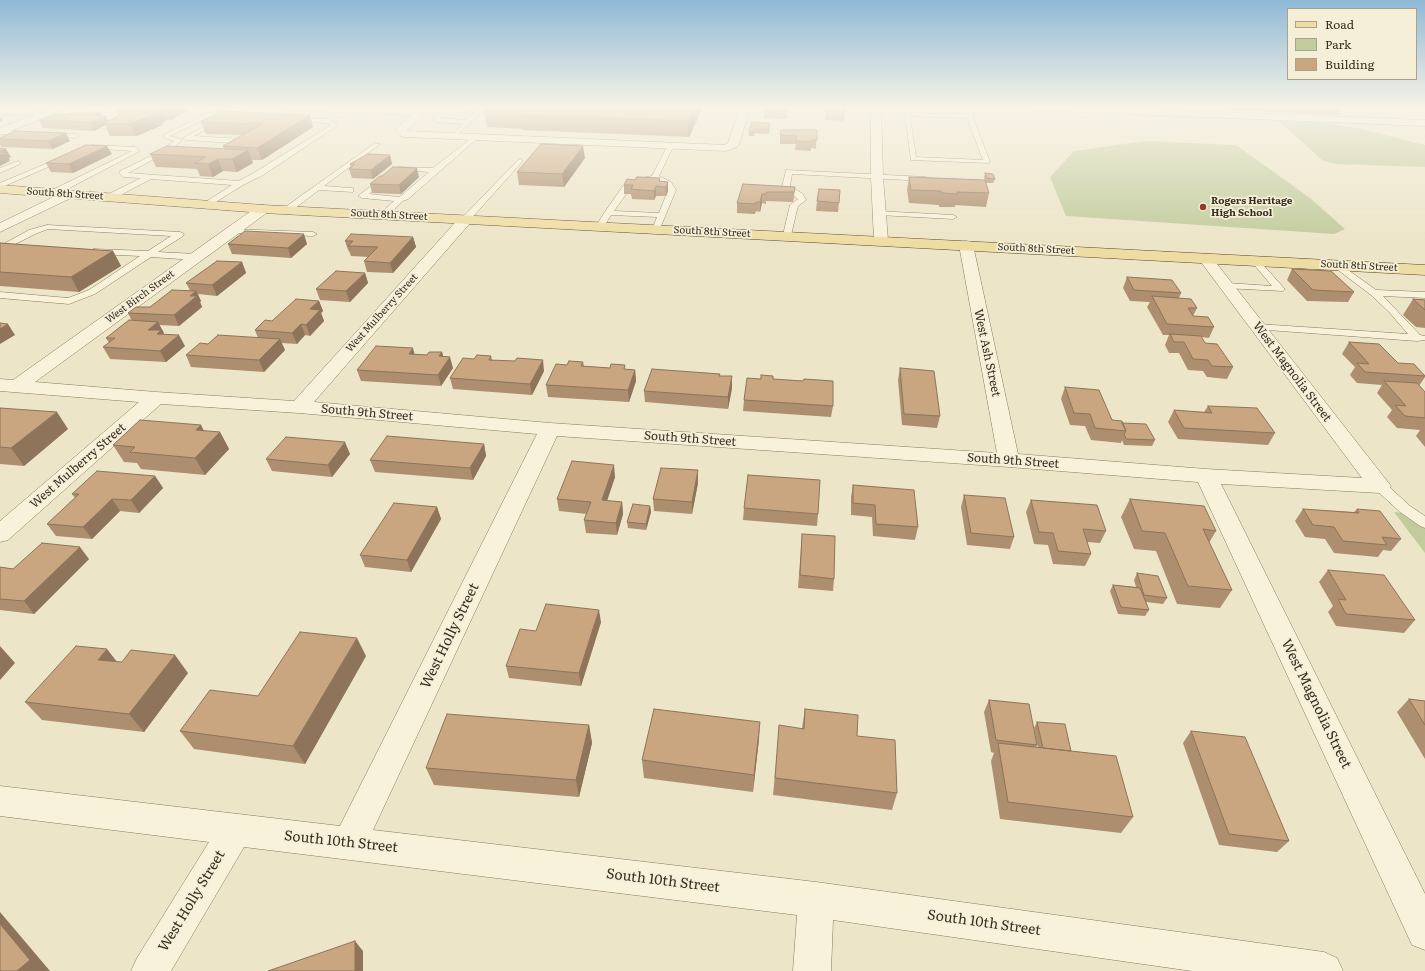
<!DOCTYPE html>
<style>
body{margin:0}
#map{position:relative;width:1425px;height:971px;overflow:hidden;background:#ede5c8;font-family:Literata,serif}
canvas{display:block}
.legend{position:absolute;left:1287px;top:8px;width:130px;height:72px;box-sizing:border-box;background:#f5efd8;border:1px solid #aaa28f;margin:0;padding:5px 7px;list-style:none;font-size:12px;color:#392f21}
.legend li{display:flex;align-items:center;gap:8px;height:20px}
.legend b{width:20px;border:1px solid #aaa28f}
</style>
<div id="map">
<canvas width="1425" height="971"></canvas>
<ul class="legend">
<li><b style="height:5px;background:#eedda3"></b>Road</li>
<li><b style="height:11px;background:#c1cb9c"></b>Park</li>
<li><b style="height:11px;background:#c9a580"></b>Building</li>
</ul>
</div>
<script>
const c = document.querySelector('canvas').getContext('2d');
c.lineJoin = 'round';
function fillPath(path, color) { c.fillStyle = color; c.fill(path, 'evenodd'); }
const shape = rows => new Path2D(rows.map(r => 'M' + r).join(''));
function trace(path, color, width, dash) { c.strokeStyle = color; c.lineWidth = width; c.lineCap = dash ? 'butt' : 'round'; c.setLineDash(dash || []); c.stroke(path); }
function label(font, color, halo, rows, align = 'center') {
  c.font = font + ' Literata,serif'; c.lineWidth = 3.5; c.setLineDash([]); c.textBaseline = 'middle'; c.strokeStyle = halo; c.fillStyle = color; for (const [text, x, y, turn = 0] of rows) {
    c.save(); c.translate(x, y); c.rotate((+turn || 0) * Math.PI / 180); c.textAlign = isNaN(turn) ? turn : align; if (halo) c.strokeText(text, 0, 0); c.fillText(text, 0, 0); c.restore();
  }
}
fillPath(shape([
 [1279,121,1322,123,1357,128,1425,145,1425,167,1335,164,1322,160],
 [1146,141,1236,145,1310,198,1345,229,1334,234,1066,216,1050,177,1074,151],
 [1394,512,1425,515,1425,553]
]), '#c1cb9c');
const service = shape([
 [448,107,454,107,440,118,466,120,475,112,456,108,455,107,476,107,481,112,454,138,451,136,463,124,437,122,434,120,435,117,448,107],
 [963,107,969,107,990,162,989,163,911,160,905,113,965,114,963,107],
 [910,116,967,118,983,160,916,157,910,116],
 [219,111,232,117,229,119,218,115,211,116,170,136,183,140,169,151,128,173,239,181,257,171,331,125,326,123,294,121,292,120,292,118,327,119,334,122,337,126,263,175,243,185,208,207,205,207,201,205,232,185,151,179,113,199,107,199,107,195,141,178,123,177,119,173,120,171,165,149,174,141,164,138,164,135,208,113,219,111],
 [219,118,221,119,221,121,194,136,242,139,245,141,244,142,235,147,232,145,234,143,186,140,183,138,219,118],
 [0,130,28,132,31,134,28,136,0,134,0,130],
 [49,133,76,134,79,136,76,138,47,136,46,135,49,133],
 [474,136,479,137,408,199,403,201,386,217,380,217,379,215,394,201,362,198,358,196,384,176,388,178,387,180,369,194,399,197,402,195,429,172,400,170,396,168,398,167,433,168,474,136],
 [375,143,380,144,324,186,350,188,353,188,353,192,319,190,290,212,284,212,284,208,375,143],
 [671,143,674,145,659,176,671,182,676,190,659,231,653,231,652,229,657,217,611,215,603,228,597,228,596,226,604,213,623,186,636,179,652,176,668,145,671,143],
 [654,179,665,186,668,190,659,213,614,211,629,190,642,183,654,179],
 [92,145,135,147,140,151,56,195,50,195,50,191,132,151,90,148,90,146,92,145],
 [62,157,65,159,64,160,0,188,0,183,62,157],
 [520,159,522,160,522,162,469,221,463,221,463,217,518,160,520,159],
 [18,161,21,163,20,164,0,173,0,168,18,161],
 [786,170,926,177,930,179,926,181,792,174,790,186,803,194,806,200,798,206,791,235,787,237,783,235,790,205,798,199,782,187,786,170],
 [876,211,953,215,957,217,953,219,879,215,875,213,876,211],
 [47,225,180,232,184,234,183,236,158,252,196,254,200,257,196,260,151,257,95,294,69,304,0,298,0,292,68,298,89,290,140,256,96,254,92,251,93,249,148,251,171,236,48,229,35,234,0,252,0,246,29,230,47,225],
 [229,229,313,232,317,234,313,236,232,233,228,231,229,229],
 [1254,257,1257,258,1283,287,1285,289,1283,291,1224,288,1222,286,1227,283,1272,286,1250,260,1254,257],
 [1337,262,1376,290,1425,292,1425,298,1383,296,1420,335,1425,336,1425,340,1417,341,1254,329,1253,327,1258,324,1408,334,1389,312,1371,295,1334,267,1333,265,1337,262],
 [1380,482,1385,483,1410,506,1425,516,1425,528,1420,526,1400,512,1375,489,1373,486,1375,483,1380,482]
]);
const minor = shape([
 [279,107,358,107,412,109,415,107,426,107,420,113,422,116,421,118,407,130,408,131,725,145,728,143,740,107,750,107,739,145,737,147,726,151,405,137,401,136,395,130,411,115,284,110,279,107],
 [871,107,881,107,883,177,888,240,886,243,881,244,876,243,874,240,871,177,871,107],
 [1025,107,1100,107,1425,120,1425,126,1030,110,1025,107],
 [0,108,46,110,51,113,46,116,0,114,0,108],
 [68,190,73,191,74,194,73,197,0,232,0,223,68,190],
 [263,205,268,206,270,209,268,212,35,382,156,392,294,401,461,216,466,215,471,216,473,219,471,222,314,402,550,423,997,453,959,245,961,242,966,241,971,242,973,245,1018,454,1206,469,1362,478,1198,258,1200,255,1205,254,1210,255,1391,486,1388,491,1380,493,1221,484,1425,894,1425,950,1412,945,1198,482,1009,467,557,436,373,830,816,882,1324,952,1337,958,1343,971,1192,971,833,920,831,971,793,971,797,915,244,847,171,971,131,971,137,958,209,842,0,816,0,786,340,826,537,434,299,413,161,404,8,540,0,542,0,521,139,402,0,391,0,379,13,380,258,206,263,205]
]);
const tertiary = shape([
 [55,107,68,107,67,109,0,135,0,128,55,107]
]);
const primary = shape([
 [0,185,263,205,1425,265,1425,275,263,213,0,193,0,185]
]);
trace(service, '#88795e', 1);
trace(minor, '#88795e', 1);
trace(tertiary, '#88795e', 1);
trace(primary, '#574632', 1);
fillPath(service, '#f8f2db');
fillPath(minor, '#f8f2db');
fillPath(tertiary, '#f8f2db');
fillPath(primary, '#eedda3');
fillPath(shape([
 [185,107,187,111,171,120,167,120,162,123,163,125,136,136,110,136,105,125,94,131,43,128,39,120,102,115,108,121,120,115,118,115,116,111],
 [485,107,715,107,703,107,689,137,523,130,522,129,487,127,484,112,486,111],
 [789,107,786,119,764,118,764,110],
 [846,107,844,121,825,120,825,112],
 [1227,107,1343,107,1339,115,1231,110],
 [201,122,313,127,262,160,252,160,253,163,237,172,223,171,213,177,200,176,197,169,156,167,150,154,224,149,223,146,243,135,206,134],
 [770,123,769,134,755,133,754,136,749,136,749,131],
 [817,130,816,149,811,148,811,151,795,150,796,144,780,144,780,135],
 [0,138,70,141,53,149,2,147,0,144],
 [112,154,73,173,51,172,46,163],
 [390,155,392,164,373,179,352,178,349,169,351,167,350,164],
 [585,158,564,187,519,185,517,172],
 [985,173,995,179,993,183,986,183,984,178],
 [419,177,401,194,372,193,370,184],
 [909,177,989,193,986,207,955,205,955,207,939,207,939,205,909,203,907,190],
 [660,178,660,181,668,182,668,191,666,196,656,196,654,200,632,199,631,194,624,194,624,185,635,180],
 [743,184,795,187,793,202,766,201,766,204,762,203,760,212,756,211,755,214,737,213,737,203],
 [840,190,838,212,816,211,817,201],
 [413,237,416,247,393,273,367,272,364,261,369,257,351,256,349,251,348,250,345,241],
 [0,243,113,251,121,266,79,292,0,286],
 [228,244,307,244,291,258,232,254],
 [242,262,246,273,217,296,198,294,201,301,200,302,202,307,179,326,159,325,164,333,163,334,185,346,166,362,110,359,103,347,109,343,106,338,132,321,128,313,150,307,190,290,186,283],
 [1292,269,1354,292,1348,302,1307,301,1287,280],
 [365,273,368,283,350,302,320,300,316,289],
 [1127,277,1181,293,1179,298,1197,308,1193,316,1214,327,1209,338,1201,337,1205,343,1233,367,1227,379,1207,377,1203,371,1188,370,1179,353,1169,353,1165,345,1169,335,1163,335,1147,307,1150,302,1130,301,1123,288],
 [1413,299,1425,300,1425,328,1416,327,1403,315],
 [319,301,323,311,321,313,324,321,310,336,305,335,297,344,281,343,285,350,264,372,191,367,186,355,208,344,258,338,255,330,272,321],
 [1349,342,1425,375,1425,377,1419,386,1425,392,1425,447,1416,436,1420,430,1397,428,1387,417,1392,410,1377,393,1382,385,1357,383,1350,375,1355,367,1342,354],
 [442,352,443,356,453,368,441,386,361,381,357,370,415,354,427,355],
 [491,356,492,360,544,371,532,395,453,389,450,378,474,359],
 [583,362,584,366,635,370,636,381,629,402,548,397,546,385,567,365],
 [900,368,940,416,937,428,902,425,898,380],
 [720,376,732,388,728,409,645,402,644,391],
 [773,379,833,406,831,417,743,411,744,400],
 [1065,387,1112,420,1123,423,1155,440,1152,446,1124,445,1122,440,1121,443,1091,440,1085,426,1070,425,1061,399],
 [1208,406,1275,433,1268,445,1178,439,1168,422,1174,410,1204,412],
 [0,408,68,429,24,466,0,464],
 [201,425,203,431,220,432,229,449,205,475,141,469,137,463,124,462,113,445],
 [484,444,486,456,473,480,375,472,370,460],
 [350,454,332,477,272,471,266,459],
 [155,476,163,488,139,513,120,511,92,539,56,536,47,524,75,498,72,494],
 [615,477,607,501,622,502,623,514,617,535,586,533,584,520,587,514,559,511,557,499],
 [698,483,692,514,654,511,653,499],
 [853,485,918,527,915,540,873,536,872,517,851,515,851,497],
 [964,495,1014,537,1010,549,967,545,961,507],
 [1130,499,1216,531,1209,543,1232,590,1220,608,1177,604,1156,551,1134,549,1121,517],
 [1031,500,1106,531,1100,543,1087,542,1091,554,1085,566,1053,564,1048,545,1034,544,1026,512],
 [650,506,651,512,646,530,628,528,627,522],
 [437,507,441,519,411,572,365,567,360,555],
 [744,508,818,514,817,526,743,520],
 [1303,509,1354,512,1357,509,1401,539,1391,551,1383,550,1378,557,1334,553,1325,539,1305,537,1295,521],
 [802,534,834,579,833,591,798,588],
 [89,559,34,614,0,610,0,567,13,569],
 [1328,570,1415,620,1404,633,1336,626,1328,612,1333,606,1319,582],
 [1137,573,1167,598,1163,604,1146,602,1149,610,1145,616,1118,614,1110,591,1113,585,1136,587,1134,580],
 [601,622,581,686,509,678,506,666,536,631],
 [366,656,305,764,194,749,180,731,258,696],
 [117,662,188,673,144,732,42,720,25,702],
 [1409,699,1425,701,1425,759,1397,712],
 [989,700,1037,745,1036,747,1038,748,1034,728,1037,722,1071,751,1133,817,1121,833,1000,819,991,761,994,753,991,752,984,712],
 [805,709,857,736,897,793,892,810,773,795,778,743,802,728],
 [589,725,592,743,579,797,434,785,426,768],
 [1191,731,1289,841,1277,852,1219,845,1183,743],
 [759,739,753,792,644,778,642,760]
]), '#ad8e6e');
fillPath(shape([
 [169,107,185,107,187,111,171,120,166,109],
 [695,107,703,107,689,137,688,121],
 [787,107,789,107,786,119,787,111],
 [162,108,167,120,162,123,163,125,136,136,130,124],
 [100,112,102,116,90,117],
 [310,115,313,127,262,160,257,148],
 [106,116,109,124,104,123,105,125,94,131,90,122],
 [0,117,1,117,3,121,0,122],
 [66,133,70,141,53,149,48,141],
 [107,146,112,154,73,173,69,164],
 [583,146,585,158,564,187,562,174],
 [6,149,11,157,9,158,10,161,0,166,0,151],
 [248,150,253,163,237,172,232,159],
 [390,155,392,164,373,179,371,170],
 [218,159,223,171,213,177,208,164],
 [417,168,419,177,401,194,399,185],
 [668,182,668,191,666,196,666,187],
 [656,186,656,196,654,200,654,191],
 [795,187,794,196,793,202,794,192],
 [762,194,762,203,760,212,760,202],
 [304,234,307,244,291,258,288,248],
 [413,237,416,247,393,273,390,263],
 [113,251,121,266,79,292,71,277],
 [242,262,246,273,217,296,212,285],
 [365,273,368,283,350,302,346,291],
 [196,291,201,301,200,302,202,307,179,326,174,315,190,296],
 [319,301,323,311,321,313,324,321,310,336,306,325,310,309],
 [158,322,164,333,163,334,167,341,148,330],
 [8,324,15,335,0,344,0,329],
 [301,324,305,335,297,344,292,333],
 [179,335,185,346,166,362,160,351],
 [280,339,285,350,264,372,259,360],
 [413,348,416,360,409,354],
 [442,352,445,363,439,356],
 [450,357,453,368,441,386,438,375],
 [543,360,544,371,532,395,530,384],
 [635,370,636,381,629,402,628,390],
 [732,376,732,388,728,409,728,397],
 [57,412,68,429,24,466,11,448],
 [201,425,210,443,220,432,229,449,205,475,195,458,196,430],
 [345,442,350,454,332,477,328,465],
 [484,444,486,456,473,480,470,468],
 [614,465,615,477,603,512,602,500],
 [698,470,698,483,692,514,692,502],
 [155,476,163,488,139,513,131,500],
 [112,499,120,511,92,539,83,527],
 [622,502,623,514,617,535,616,523],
 [650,506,651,512,646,530,646,524],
 [437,507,441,519,411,572,407,560],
 [80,547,89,559,34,614,24,601],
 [599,610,601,622,581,686,579,673],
 [357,638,366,656,305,764,293,746],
 [0,646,15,663,0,680],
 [107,649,121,667,98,660],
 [175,655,188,673,144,732,129,714],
 [760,722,759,739,753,792,754,775],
 [589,725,592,743,579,797,576,780],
 [0,912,50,971,17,971,0,924],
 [355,941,363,951,363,971,355,971]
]), '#8d745a');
const building = shape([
 [127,107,139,107,128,112,116,111,127,107],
 [139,107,169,107,166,109,162,108,153,113,158,113,130,124,105,124,107,123,104,123,139,107],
 [490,107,695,107,688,121,520,115,521,113,484,112,490,107],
 [765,107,787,107,787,111,764,110,765,107],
 [826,107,846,107,845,113,825,112,826,107],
 [221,111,310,115,257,148,223,146,262,124,201,122,221,111],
 [100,112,94,115,67,114,70,113,100,112],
 [55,114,106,116,90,122,39,120,55,114],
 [752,122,770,123,769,129,755,129,754,132,749,131,752,122],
 [781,130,817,130,817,140,812,140,811,142,796,141,797,136,780,135,781,130],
 [15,131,66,133,48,141,0,139,0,138,15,131],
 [541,144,583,146,562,174,517,172,541,144],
 [86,145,107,146,69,164,46,163,86,145],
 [167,146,248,150,232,159,218,159,208,164,195,163,206,157,150,154,167,146],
 [0,148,6,149,0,151,0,148],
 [0,152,6,153,0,155,0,152],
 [368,154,390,155,371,170,349,169,355,164,350,164,368,154],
 [393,167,417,168,399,185,370,184,380,176,382,176,393,167],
 [985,173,993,174,995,179,987,178,985,173],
 [637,177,660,178,659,181,668,182,666,187,656,186,654,191,631,189,633,185,624,185,627,179,635,180,637,177],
 [909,177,985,180,989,193,957,192,958,194,942,193,941,191,911,190,909,177],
 [743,184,795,187,794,192,767,192,766,194,762,194,760,202,756,202,755,204,737,203,743,184],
 [819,189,840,190,839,203,817,201,819,189],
 [245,231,304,234,288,248,228,244,245,231],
 [351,234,413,237,390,263,364,261,378,247,348,246,353,241,345,241,351,234],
 [0,243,113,251,71,277,0,272,0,243],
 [217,261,242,262,212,285,186,283,217,261],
 [1292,269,1331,271,1354,292,1313,290,1292,269],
 [336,271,365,273,346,291,316,289,336,271],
 [1127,277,1172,280,1181,293,1134,290,1127,277],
 [172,290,196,291,190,296,197,296,174,315,128,313,136,307,150,307,172,290],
 [1152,296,1191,299,1197,308,1188,308,1193,316,1208,317,1214,327,1167,324,1152,296],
 [296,299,319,301,310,309,320,310,306,325,301,324,292,333,255,330,265,320,272,321,296,299],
 [1413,299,1425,300,1425,310,1413,299],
 [129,320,158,322,148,330,161,330,157,334,179,335,160,351,103,347,115,338,106,338,129,320],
 [0,323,8,324,0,329,0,323],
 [1170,334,1201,336,1205,343,1217,344,1233,367,1212,366,1208,360,1193,359,1184,342,1174,342,1170,334],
 [218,335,280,339,259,360,186,355,200,343,208,344,218,335],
 [1349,342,1379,344,1398,363,1414,364,1425,376,1365,372,1357,363,1369,364,1349,342],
 [376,346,413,348,409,354,427,355,429,352,442,352,439,356,450,357,438,375,357,370,376,346],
 [477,355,491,356,489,360,515,361,517,358,543,360,530,384,450,378,463,358,474,359,477,355],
 [569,361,583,362,581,366,610,368,611,364,625,365,624,369,635,370,628,390,546,385,556,364,567,365,569,361],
 [900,368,934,371,940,416,904,414,900,368],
 [652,369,720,374,719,376,732,376,728,397,644,391,652,369],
 [761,375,773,376,773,379,803,381,804,379,833,381,833,406,744,400,747,378,761,379,761,375],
 [1384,381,1417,383,1425,392,1425,418,1405,416,1395,405,1406,406,1384,381],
 [1065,387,1099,390,1112,420,1122,421,1126,431,1095,428,1090,414,1074,413,1065,387],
 [1208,406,1257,408,1275,433,1184,428,1174,410,1212,413,1208,406],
 [0,408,57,412,11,448,0,447,0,408],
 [140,420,201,425,196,430,220,432,195,458,130,452,135,447,113,445,140,420],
 [1122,423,1146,424,1155,440,1126,439,1124,434,1126,431,1122,423],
 [387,436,484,444,470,468,370,460,387,436],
 [286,437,345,442,328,465,266,459,286,437],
 [572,461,614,465,602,500,622,502,616,523,584,520,591,502,557,499,572,461],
 [661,468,698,470,692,502,653,499,661,468],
 [97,471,155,476,131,500,112,499,83,527,47,524,79,494,72,494,97,471],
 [748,475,820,480,818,514,744,508,748,475],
 [853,485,914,490,918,527,876,524,875,505,853,503,853,485],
 [964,495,1005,498,1014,537,971,533,964,495],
 [1130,499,1204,506,1216,531,1203,529,1232,590,1188,586,1165,533,1142,531,1130,499],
 [1031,500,1097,505,1106,531,1083,529,1091,554,1058,551,1053,533,1039,532,1031,500],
 [394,503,437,507,407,560,360,555,394,503],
 [633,504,650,506,646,524,627,522,633,504],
 [1303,509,1359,513,1357,509,1380,511,1401,539,1382,537,1387,545,1343,541,1334,527,1313,525,1303,509],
 [802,534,835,536,834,579,800,575,802,534],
 [42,543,80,547,24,601,0,599,0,567,13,569,42,543],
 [1328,570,1384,575,1415,620,1346,614,1338,599,1346,600,1328,570],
 [1137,573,1158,576,1167,598,1144,595,1137,573],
 [1113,585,1140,588,1149,610,1121,607,1113,585],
 [546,604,599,610,579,673,506,666,520,629,536,631,546,604],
 [300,632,357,638,293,746,180,731,210,690,258,696,300,632],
 [76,646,107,649,98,660,122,662,131,650,175,655,129,714,25,702,76,646],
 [1409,699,1425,701,1425,725,1409,699],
 [989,700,1029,704,1037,745,996,740,989,700],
 [654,709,760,722,754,775,642,760,654,709],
 [805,709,858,715,857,736,895,740,897,793,775,778,779,725,804,729,805,709],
 [447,714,589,725,576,780,426,768,447,714],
 [1037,722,1065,724,1071,751,1043,748,1037,722],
 [1191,731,1245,737,1289,841,1229,834,1191,731],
 [998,743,1116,756,1133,817,1008,802,998,743],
 [0,924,30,960,17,971,0,971,0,924],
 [355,941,355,971,268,971,355,941]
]);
fillPath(building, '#c9a580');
trace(building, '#8d745a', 1);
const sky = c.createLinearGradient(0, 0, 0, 243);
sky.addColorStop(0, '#8fb9d6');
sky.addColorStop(0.44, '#f7f3e6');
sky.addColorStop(1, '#f7f3e600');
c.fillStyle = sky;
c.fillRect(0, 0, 1425, 243);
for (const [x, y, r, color] of [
 [1203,207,4,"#953930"]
]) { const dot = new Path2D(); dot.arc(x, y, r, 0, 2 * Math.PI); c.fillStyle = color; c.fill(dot); trace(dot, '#f5efd8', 1.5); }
label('10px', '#392f21', '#f5efd8', [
 ["South 8th Street",65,194,4],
 ["South 8th Street",389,215,3],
 ["South 8th Street",712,232,3],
 ["South 8th Street",1036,249,3],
 ["South 8th Street",1359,266,3],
 ["West Birch Street",140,297,-36],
 ["West Mulberry Street",382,313,-48]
]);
label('bold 10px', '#392f21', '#f5efd8', [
 ["Rogers Heritage",1211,201],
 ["High School",1211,213]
], 'left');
label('12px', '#392f21', '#f5efd8', [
 ["West Ash Street",987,353,78],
 ["West Magnolia Street",1292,372,53],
 ["South 9th Street",367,413,5],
 ["South 9th Street",690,439,4],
 ["South 9th Street",1013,461,4],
 ["West Mulberry Street",78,466,-41]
]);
label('14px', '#392f21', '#f5efd8', [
 ["West Holly Street",450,636,-64],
 ["West Magnolia Street",1316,704,64],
 ["South 10th Street",341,842,6],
 ["South 10th Street",663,881,7],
 ["West Holly Street",192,901,-59],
 ["South 10th Street",984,923,8]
]);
</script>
